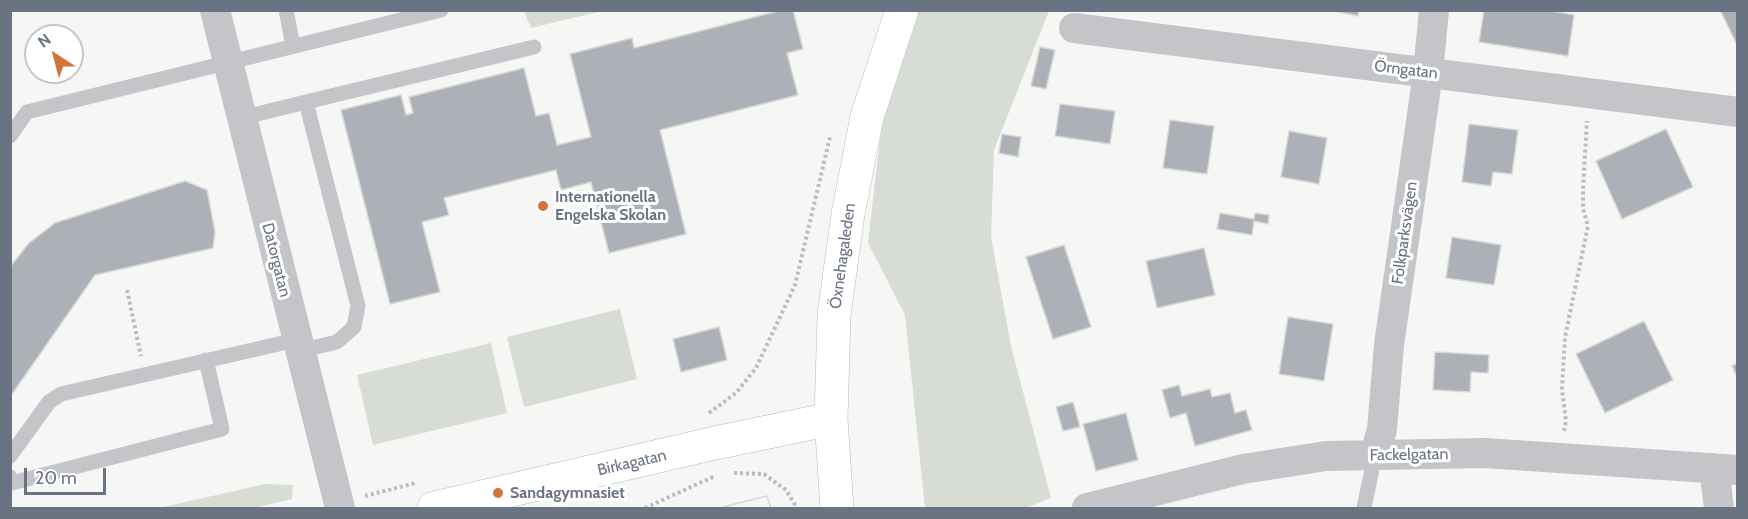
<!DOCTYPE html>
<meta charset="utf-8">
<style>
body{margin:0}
#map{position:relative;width:1748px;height:519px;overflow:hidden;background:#f6f7f4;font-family:Cabin,sans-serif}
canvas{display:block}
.frame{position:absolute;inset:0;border:12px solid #697382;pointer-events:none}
.north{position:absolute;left:24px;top:24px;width:60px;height:60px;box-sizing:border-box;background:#fff;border:2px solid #c3c7cd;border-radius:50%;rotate:324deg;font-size:16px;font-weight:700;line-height:24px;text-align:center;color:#697382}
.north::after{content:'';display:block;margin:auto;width:21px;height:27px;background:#d17439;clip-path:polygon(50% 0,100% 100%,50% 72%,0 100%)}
.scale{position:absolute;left:24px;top:468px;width:82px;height:27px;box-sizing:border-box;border:3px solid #697382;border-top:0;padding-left:8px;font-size:18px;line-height:21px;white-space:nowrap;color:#697382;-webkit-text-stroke:4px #fff;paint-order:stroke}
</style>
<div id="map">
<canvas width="1748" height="519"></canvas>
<div class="frame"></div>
<div class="north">N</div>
<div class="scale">20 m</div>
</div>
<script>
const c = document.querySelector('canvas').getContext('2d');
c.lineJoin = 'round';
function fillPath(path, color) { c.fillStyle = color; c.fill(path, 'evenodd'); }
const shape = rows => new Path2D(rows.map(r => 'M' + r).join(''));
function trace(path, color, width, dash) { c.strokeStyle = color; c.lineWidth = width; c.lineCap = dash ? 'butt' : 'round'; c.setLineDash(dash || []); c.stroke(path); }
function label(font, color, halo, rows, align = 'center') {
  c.font = font + ' Cabin,sans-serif'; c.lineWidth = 6; c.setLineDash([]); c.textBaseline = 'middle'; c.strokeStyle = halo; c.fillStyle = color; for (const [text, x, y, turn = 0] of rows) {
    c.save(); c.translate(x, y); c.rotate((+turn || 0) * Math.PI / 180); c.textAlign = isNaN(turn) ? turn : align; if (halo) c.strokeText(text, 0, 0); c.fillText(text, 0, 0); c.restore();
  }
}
fillPath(shape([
 [524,11,524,10,602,11,531,28],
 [914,11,1049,11,994,150,991,236,1011,346,1051,498,1026,508,925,508,905,315,868,243,883,113],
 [620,309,637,379,524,407,507,337],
 [491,343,507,413,373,445,357,375],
 [265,484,293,485,292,499,254,508,159,508]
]), '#d7ddd5');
const building = shape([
 [782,10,793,10,803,49,787,53,798,95,660,130,686,234,609,253,591,182,561,190,556,170,444,198,449,215,422,222,440,292,390,304,341,110,401,95,406,115,413,113,409,97,524,68,536,116,549,113,557,145,591,137,570,54,632,38,634,48,782,10],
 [1330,10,1359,10,1358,16,1330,10],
 [1484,10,1546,10,1574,15,1568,56,1479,42,1484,10],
 [1725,10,1738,10,1738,47,1721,12,1725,10],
 [1040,47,1055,50,1046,89,1031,86,1040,47],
 [1060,104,1115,111,1110,144,1055,136,1060,104],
 [1170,120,1214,126,1207,174,1163,168,1170,120],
 [1469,124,1518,130,1512,174,1493,172,1491,186,1462,182,1469,124],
 [1666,129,1693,187,1622,219,1596,161,1666,129],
 [1289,131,1327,138,1319,184,1281,177,1289,131],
 [1002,134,1021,137,1018,157,999,153,1002,134],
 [185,181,207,190,215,232,213,248,95,275,10,397,10,267,29,243,55,223,185,181],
 [1220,213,1254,219,1255,213,1269,215,1268,224,1254,221,1252,235,1217,229,1220,213],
 [1452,237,1501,245,1494,285,1446,278,1452,237],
 [1064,245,1091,327,1053,339,1026,257,1064,245],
 [1204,248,1215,295,1157,308,1146,261,1204,248],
 [1288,317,1333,324,1324,381,1279,374,1288,317],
 [1644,321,1673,380,1605,413,1576,354,1644,321],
 [719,327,727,360,681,372,673,339,719,327],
 [1435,352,1489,355,1488,373,1471,372,1470,392,1433,390,1435,352],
 [1738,363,1738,379,1732,366,1738,363],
 [1179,385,1182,396,1210,389,1212,397,1230,393,1235,413,1246,410,1252,430,1195,446,1186,413,1170,418,1162,390,1179,385],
 [1073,402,1080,427,1063,431,1056,407,1073,402],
 [1126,413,1138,460,1096,471,1083,424,1126,413],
 [767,496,771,508,719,508,767,496],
 [767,496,771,508,719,508,767,496]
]);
fillPath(building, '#acb0b7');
trace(building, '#d8d8d6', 1.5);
const secondary = shape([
 [434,508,715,443,831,419],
 [837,508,831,419,834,315,848,214,867,117,902,10]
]);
trace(secondary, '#b5b8bd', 34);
trace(shape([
 [127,290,141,356],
 [709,413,736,393,756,368,795,285,830,137],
 [1564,431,1566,421,1562,389,1565,337,1588,226,1583,209,1583,189,1587,121],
 [734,473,764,474,786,490,797,508],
 [365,496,416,483],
 [645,508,715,476]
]), '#babcbf', 4, [3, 3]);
trace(shape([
 [286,10,293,46],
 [306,102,534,47],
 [241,118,306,102,358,306,354,327,337,342,299,351],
 [10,136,27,112,441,10],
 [10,456,49,402,61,394,296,340],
 [10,477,12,483,222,429,206,360],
 [1364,508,1375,455]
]), '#c3c5c9', 15);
trace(shape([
 [215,10,340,508],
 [1074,28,1738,112],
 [1375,455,1382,429,1389,345,1428,73,1434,10],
 [1714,468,1719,508],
 [1087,508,1243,469,1326,456,1484,453,1738,470]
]), '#c3c5c9', 30);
trace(secondary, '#fff', 33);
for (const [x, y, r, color] of [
 [543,206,6,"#d17439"],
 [498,493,6,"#d17439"]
]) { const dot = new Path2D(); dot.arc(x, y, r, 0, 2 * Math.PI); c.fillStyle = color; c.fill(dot); trace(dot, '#fff', 2); }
label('16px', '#697382', '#fff', [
 ["Örngatan",1406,70,7],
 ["Folkparksvägen",1405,233,-82],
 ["Öxnehagaleden",843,256,-82],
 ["Datorgatan",276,260,76],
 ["Fackelgatan",1409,455,-1],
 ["Birkagatan",632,463,-13]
]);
label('bold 16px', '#697382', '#fff', [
 ["Internationella",555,197],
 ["Engelska Skolan",555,215],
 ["Sandagymnasiet",510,493]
], 'left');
</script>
